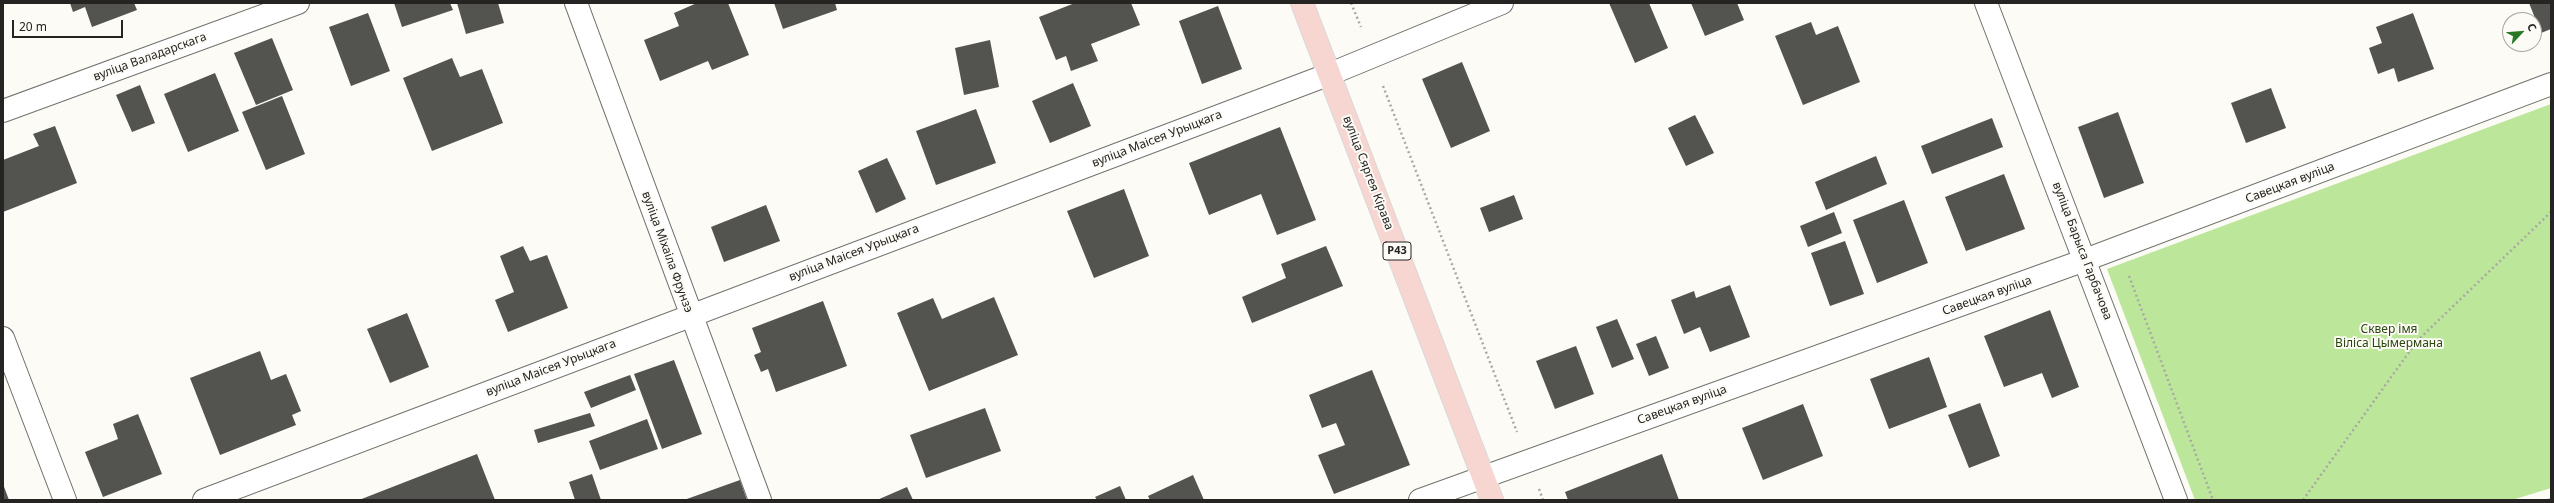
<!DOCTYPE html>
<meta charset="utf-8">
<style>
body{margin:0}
#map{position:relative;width:2554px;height:503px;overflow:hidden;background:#fcfbf6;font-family:"Noto Sans",sans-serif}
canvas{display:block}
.frame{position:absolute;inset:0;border:4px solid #252423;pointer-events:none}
.north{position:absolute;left:2502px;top:12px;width:40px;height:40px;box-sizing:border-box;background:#fcfbf6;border:1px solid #a6a5a2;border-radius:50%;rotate:64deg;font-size:11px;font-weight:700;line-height:16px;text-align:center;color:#252423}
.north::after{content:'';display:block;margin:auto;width:14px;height:18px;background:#287923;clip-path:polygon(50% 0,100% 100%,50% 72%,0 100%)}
.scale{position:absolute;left:12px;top:20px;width:111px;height:18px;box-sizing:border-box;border:2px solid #252423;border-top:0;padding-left:5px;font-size:12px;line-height:14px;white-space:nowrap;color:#252423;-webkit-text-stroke:3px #fcfbf6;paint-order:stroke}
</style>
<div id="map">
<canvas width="2554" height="503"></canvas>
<div class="frame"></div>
<div class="north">С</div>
<div class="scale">20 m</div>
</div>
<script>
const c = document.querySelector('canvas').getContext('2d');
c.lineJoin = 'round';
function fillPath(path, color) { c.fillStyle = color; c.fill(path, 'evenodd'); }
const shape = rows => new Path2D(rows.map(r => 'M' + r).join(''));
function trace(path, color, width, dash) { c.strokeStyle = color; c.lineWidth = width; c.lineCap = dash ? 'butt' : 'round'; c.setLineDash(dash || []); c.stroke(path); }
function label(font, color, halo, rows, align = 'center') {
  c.font = font + ' "Noto Sans",sans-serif'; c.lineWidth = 4; c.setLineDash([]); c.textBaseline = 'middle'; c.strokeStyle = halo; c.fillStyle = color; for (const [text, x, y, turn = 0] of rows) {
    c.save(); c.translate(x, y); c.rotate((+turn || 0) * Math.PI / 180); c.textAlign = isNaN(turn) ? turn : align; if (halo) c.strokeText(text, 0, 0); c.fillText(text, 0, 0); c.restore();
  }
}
fillPath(shape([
 [2551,104,2551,488,2512,500,2195,500,2107,269]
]), '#bce69a');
fillPath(shape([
 [70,3,134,3,137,10,92,27,85,7,73,12],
 [394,3,450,3,453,10,402,27],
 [457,3,498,3,504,23,466,34],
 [697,3,728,3,749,55,712,70,708,61,660,81,644,40,679,26,674,13],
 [774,3,835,3,837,10,783,29],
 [1075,3,1131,3,1140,25,1091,44,1098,61,1071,71,1066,56,1056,60,1039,17],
 [1609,3,1649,3,1668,48,1635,63],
 [1691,3,1737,3,1744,20,1705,36],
 [2529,3,2551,3,2551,29,2541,33],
 [1218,6,1242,69,1202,84,1179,21],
 [368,13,390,71,351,86,329,27],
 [2413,13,2434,69,2398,82,2394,68,2378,74,2369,48,2382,43,2376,27],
 [1811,22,1816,35,1838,26,1860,82,1803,105,1775,36],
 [272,38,293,90,256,105,234,53],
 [990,40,999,87,964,95,955,48],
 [452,58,460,77,482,69,503,123,432,151,403,78],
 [1462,62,1490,131,1451,148,1422,79],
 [215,73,239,131,188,152,164,94],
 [1073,83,1091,126,1050,143,1032,101],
 [140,85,155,123,132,132,116,95],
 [2271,88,2286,128,2246,143,2231,103],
 [282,96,305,154,266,170,242,112],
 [976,109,996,163,936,185,916,131],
 [2118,112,2144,183,2104,198,2078,127],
 [1695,115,1714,153,1686,166,1668,128],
 [1992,118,2003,147,1932,174,1921,146],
 [55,126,77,183,3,212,3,160,39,146,33,134],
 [1280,127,1316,220,1277,235,1261,194,1209,215,1189,163],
 [1876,156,1887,184,1826,210,1815,182],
 [887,158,906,199,876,213,858,171],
 [2004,174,2025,229,1966,251,1945,197],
 [1124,189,1149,256,1094,278,1067,211],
 [1514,195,1523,219,1489,232,1480,208],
 [1904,200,1928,263,1877,283,1853,220],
 [766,205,780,241,724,262,711,227],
 [1834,212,1842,233,1808,247,1800,226],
 [1845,241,1864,294,1830,306,1811,253],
 [523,246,530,261,547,255,568,308,508,332,495,300,514,292,500,256],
 [1326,246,1343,286,1252,323,1242,297,1286,278,1281,264],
 [1730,285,1750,337,1710,352,1700,327,1684,334,1671,300,1694,291,1696,298],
 [994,297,1018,355,929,391,897,313,933,298,942,319],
 [823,301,847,366,776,392,768,369,761,372,754,355,761,352,752,328],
 [2050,310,2079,387,2052,398,2042,373,2004,387,1984,336],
 [407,313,429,367,390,383,367,329],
 [1617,319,1634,359,1612,368,1596,327],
 [1656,336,1669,368,1649,376,1636,344],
 [1576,346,1594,394,1555,409,1536,361],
 [260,351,271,380,286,374,301,411,292,415,296,425,220,455,190,378],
 [1929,357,1947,407,1889,429,1870,379],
 [674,360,702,434,662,449,634,374],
 [1372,370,1410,465,1334,494,1318,455,1345,445,1336,423,1322,428,1309,395],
 [630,375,636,390,591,408,584,392],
 [1980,403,2000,456,1969,468,1948,415],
 [1803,404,1823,456,1763,480,1742,428],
 [985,408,1001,451,926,478,910,435],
 [590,413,595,426,538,443,534,430],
 [138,414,162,474,103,497,85,452,118,439,113,424],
 [647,419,658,449,600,470,589,441],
 [477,454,495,500,359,500],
 [1662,454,1679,500,1568,500,1565,492],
 [592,474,601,500,575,500,569,482],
 [1193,475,1204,500,1150,500,1148,496],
 [740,480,747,500,684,500],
 [3,484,9,500,3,500],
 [1120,486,1126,500,1097,500,1095,497],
 [907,487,913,500,877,500]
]), '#53534f');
const street = shape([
 [576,3,760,500],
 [1986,3,2176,500],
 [3,111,298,3],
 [3,338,65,500],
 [204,500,1330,74,1502,3],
 [1420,500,2085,260,2551,84]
]);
const primary = shape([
 [1302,3,1492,500]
]);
trace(street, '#72726d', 24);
trace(primary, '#d8d8d7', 24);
trace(shape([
 [1351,3,1361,27],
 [1383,86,1517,432],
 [2129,276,2213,500],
 [1539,489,1543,500],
 [2303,500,2417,341,2551,212],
 [2548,500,2551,499]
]), '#a9a8a5', 2.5, [2, 3]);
trace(street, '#fff', 22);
trace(primary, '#f7d6d2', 22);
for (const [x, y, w] of [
 [1397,251,28]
]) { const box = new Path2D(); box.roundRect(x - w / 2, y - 9, w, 18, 3); c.fillStyle = '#fcfbf6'; c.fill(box); trace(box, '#252423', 1); }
label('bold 11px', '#252423', null, [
 ["Р43",1397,251]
]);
label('12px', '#252423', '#fcfbf6', [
 ["вуліца Валадарскага",150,57,-20],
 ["вуліца Маісея Урыцкага",1157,139,-21],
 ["вуліца Сяргея Кірава",1368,173,69],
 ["Савецкая вуліца",2290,183,-21],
 ["вуліца Барыса Гарбачова",2082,251,69],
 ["вуліца Міхаіла Фрунзэ",667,252,70],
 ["вуліца Маісея Урыцкага",854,253,-21],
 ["Савецкая вуліца",1987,296,-20],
 ["вуліца Маісея Урыцкага",551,368,-21],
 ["Савецкая вуліца",1682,405,-20]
]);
label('12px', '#2a450e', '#fcfbf6', [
 ["Сквер імя",2389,330],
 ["Віліса Цымермана",2389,344]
]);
</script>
